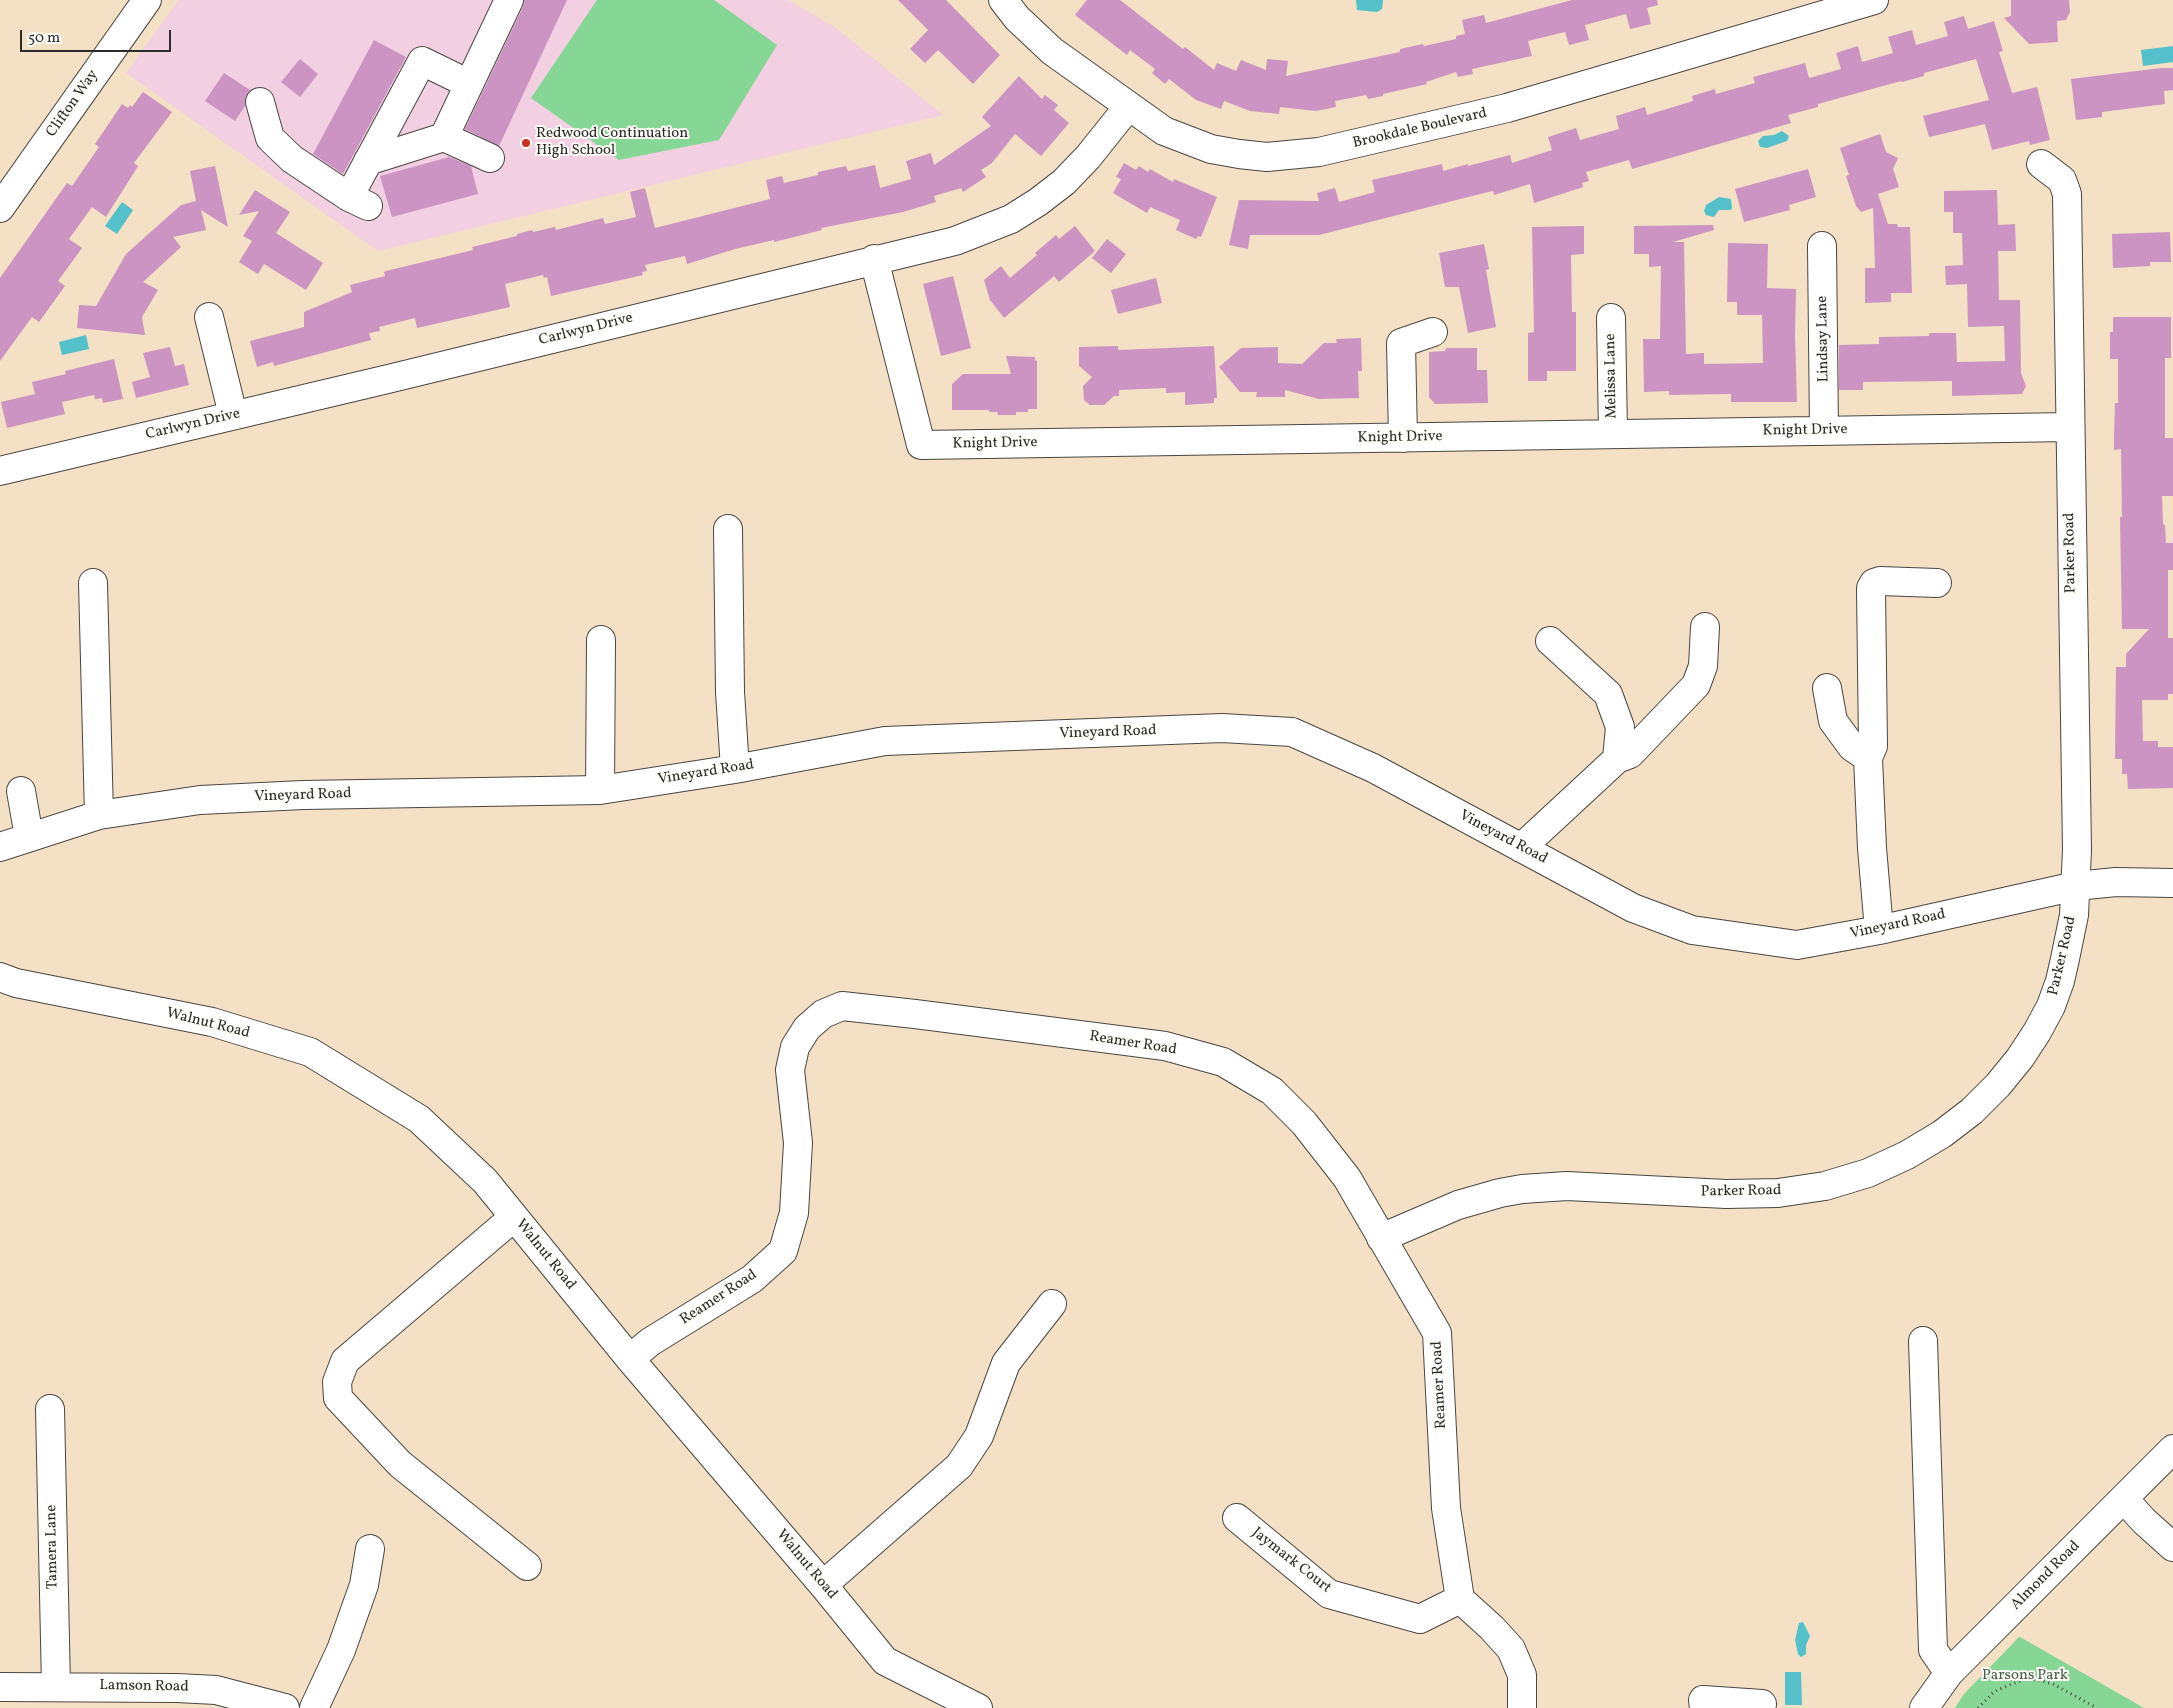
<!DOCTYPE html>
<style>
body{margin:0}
#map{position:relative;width:2173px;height:1708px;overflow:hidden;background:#f4e0c4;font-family:Vollkorn,serif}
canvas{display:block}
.scale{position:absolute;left:20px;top:30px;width:151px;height:22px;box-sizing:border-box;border:2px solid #2b2b2b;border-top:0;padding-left:6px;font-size:15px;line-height:18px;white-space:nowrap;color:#2b2b2b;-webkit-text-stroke:4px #fdfcf7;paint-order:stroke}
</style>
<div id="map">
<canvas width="2173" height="1708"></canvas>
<div class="scale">50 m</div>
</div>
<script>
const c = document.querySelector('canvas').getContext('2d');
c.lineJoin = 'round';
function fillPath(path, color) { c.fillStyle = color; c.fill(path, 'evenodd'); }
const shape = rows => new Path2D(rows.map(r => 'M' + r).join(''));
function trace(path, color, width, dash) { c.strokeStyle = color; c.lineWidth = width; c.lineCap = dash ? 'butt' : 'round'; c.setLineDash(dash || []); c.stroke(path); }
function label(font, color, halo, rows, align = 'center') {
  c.font = font + ' Vollkorn,serif'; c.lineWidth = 4; c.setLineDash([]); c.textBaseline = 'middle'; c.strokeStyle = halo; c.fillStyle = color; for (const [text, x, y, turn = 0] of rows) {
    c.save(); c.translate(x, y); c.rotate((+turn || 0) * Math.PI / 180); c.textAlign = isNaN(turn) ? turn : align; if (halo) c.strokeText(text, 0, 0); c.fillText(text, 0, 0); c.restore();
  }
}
fillPath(shape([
 [179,0,788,0,836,28,943,115,378,251,126,73]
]), '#f2cfe1');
fillPath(shape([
 [597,0,714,0,777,45,719,140,619,160,531,98],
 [2019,1637,2020,1637,2144,1708,1955,1708,1964,1694]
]), '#86d696');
fillPath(shape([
 [1356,0,1383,0,1382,9,1377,12,1357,10],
 [2173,46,2173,62,2143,66,2141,50],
 [1782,131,1789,136,1787,141,1767,148,1760,147,1758,141,1763,136,1774,135],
 [1719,197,1731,199,1732,208,1731,210,1719,210,1714,217,1706,215,1704,211,1706,205],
 [122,202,133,210,117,234,105,226],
 [86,335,89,349,62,355,59,342],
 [1803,1622,1810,1636,1806,1645,1806,1654,1801,1657,1798,1654,1795,1640,1799,1623],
 [1785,1672,1801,1672,1802,1705,1785,1705]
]), '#53c0ca');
fillPath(shape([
 [524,0,567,0,499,146,465,129,523,7],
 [898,0,946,0,1000,55,973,84,938,50,925,63,910,49,928,30],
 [1087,0,1120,0,1183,49,1185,47,1214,70,1217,63,1236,71,1241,60,1266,70,1267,59,1288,61,1286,76,1400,52,1400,49,1423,44,1424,46,1456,39,1456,36,1465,34,1462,20,1484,15,1486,23,1572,0,1657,0,1658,5,1647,8,1651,24,1630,29,1626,14,1585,25,1589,40,1569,45,1565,32,1528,41,1532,56,1472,69,1473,74,1458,77,1456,72,1426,82,1427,84,1383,94,1383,96,1368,99,1366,95,1335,101,1336,107,1316,111,1280,107,1279,114,1250,111,1224,101,1221,109,1196,100,1169,79,1165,84,1152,73,1155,69,1130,50,1127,55,1075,15],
 [2011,0,2069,0,2070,12,2066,20,2057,21,2058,42,2029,44,2004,18,2011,16],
 [1964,16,1968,29,1994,21,2003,51,1999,52,2012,93,2037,87,2050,140,2030,145,2029,141,1992,150,1985,124,1929,137,1923,116,1989,100,1976,59,1924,73,1924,76,1902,82,1901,81,1818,104,1818,107,1788,115,1791,123,1684,154,1632,169,1629,160,1586,172,1589,181,1582,183,1583,187,1534,203,1530,184,1494,195,1493,191,1484,193,1319,235,1250,235,1248,249,1229,245,1239,200,1319,201,1317,193,1335,188,1339,202,1375,192,1372,180,1442,164,1443,171,1468,164,1468,166,1510,155,1512,163,1552,150,1548,137,1576,128,1580,140,1619,129,1616,116,1645,107,1647,115,1693,101,1692,96,1715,89,1716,94,1755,83,1753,77,1805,63,1809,78,1841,69,1836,53,1858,46,1862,62,1893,53,1888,37,1912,30,1916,45,1948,36,1944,22],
 [374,40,406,57,343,174,313,154],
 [300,59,318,74,300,97,281,82],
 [2161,68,2173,68,2173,90,2164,91,2165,104,2102,112,2102,117,2076,120,2071,79],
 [224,73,250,90,245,98,245,106,235,121,205,101],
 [1019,76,1042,99,1045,95,1058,105,1054,110,1069,123,1041,156,1015,134,992,163,981,170,986,177,963,192,961,188,934,196,936,202,903,212,821,228,822,230,774,242,774,240,735,249,687,264,685,256,645,265,647,271,642,272,643,275,551,296,547,277,544,278,543,275,505,284,510,307,417,328,415,318,379,327,380,331,369,333,371,340,274,366,273,362,257,367,250,341,304,327,304,312,352,292,350,285,385,276,384,272,386,271,473,250,472,247,517,236,517,234,532,230,533,232,555,227,556,230,603,218,605,224,636,217,630,192,645,188,655,228,770,199,766,180,782,176,784,183,818,175,818,172,846,166,848,171,875,165,880,188,911,179,906,161,931,153,934,165,991,126,982,117],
 [143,92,172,112,134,163,138,166,106,217,92,207,69,239,82,248,58,281,65,286,39,322,32,317,0,361,0,278,67,183,72,186,99,147,95,144,122,104,128,108,130,105,132,107],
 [1880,134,1886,152,1898,158,1893,169,1899,187,1878,194,1888,224,1897,224,1898,227,1910,227,1912,293,1891,293,1891,302,1865,303,1865,268,1875,268,1873,208,1861,212,1856,206,1846,176,1849,175,1840,148],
 [449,157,471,166,478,194,392,217,380,176],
 [1124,163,1136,170,1139,166,1148,172,1150,169,1173,182,1174,179,1217,197,1201,237,1198,236,1196,239,1176,230,1180,220,1150,207,1147,213,1113,193,1121,179,1116,177],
 [215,166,228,227,201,210,206,230,173,237,181,247,143,282,158,290,142,317,145,335,77,328,79,305,96,306,126,254,181,205,196,201,190,171],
 [1808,169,1816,197,1789,205,1790,210,1744,222,1735,189],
 [255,190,290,212,276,233,323,263,306,290,264,264,258,274,239,262,252,241,243,236,259,211,239,215],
 [1997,190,1998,225,2015,224,2016,251,1998,251,1999,300,2020,300,2021,373,2026,386,2022,394,1952,396,1952,381,1863,382,1863,390,1839,390,1839,345,1879,344,1879,337,1929,336,1929,333,1956,333,1957,362,2005,361,2004,326,1968,327,1967,284,1946,285,1945,266,1963,265,1962,233,1953,233,1953,212,1944,212,1944,191],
 [1713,225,1714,230,1673,242,1684,242,1686,354,1704,353,1704,364,1763,363,1762,315,1737,315,1737,302,1727,302,1728,243,1768,244,1767,288,1796,289,1795,335,1797,402,1731,402,1731,394,1669,395,1669,391,1644,392,1643,339,1660,339,1661,266,1649,267,1649,254,1634,254,1634,226],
 [1075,226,1095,251,1059,282,1054,276,1004,318,990,300,984,280,1001,266,1010,278,1037,255,1035,253,1056,235,1059,239],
 [1584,226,1584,254,1571,255,1572,312,1576,312,1576,371,1547,371,1547,381,1528,381,1528,333,1534,332,1532,227],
 [2170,232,2171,262,2150,262,2150,266,2113,268,2112,234],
 [1107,239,1126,254,1111,273,1092,258],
 [1484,244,1489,269,1486,270,1496,327,1468,333,1459,287,1445,287,1439,253],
 [953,276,971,348,941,356,923,284],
 [1156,278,1162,303,1118,314,1111,290],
 [2113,317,2171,317,2171,358,2165,358,2165,438,2173,438,2173,496,2162,496,2163,524,2165,525,2166,543,2173,543,2173,570,2168,570,2168,638,2173,638,2173,694,2168,694,2168,700,2142,700,2143,741,2158,741,2158,747,2173,747,2173,788,2128,789,2127,774,2122,774,2122,759,2115,759,2116,667,2126,667,2126,654,2149,629,2122,629,2120,517,2122,517,2121,449,2114,450,2114,434,2115,403,2118,403,2118,359,2110,359,2110,332,2113,332],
 [1361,338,1362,371,1358,371,1359,398,1319,399,1285,390,1285,397,1256,397,1257,392,1240,392,1219,367,1241,348,1278,347,1278,363,1302,364,1324,343,1337,343,1336,339],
 [1118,346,1118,350,1214,346,1217,398,1214,398,1214,403,1185,405,1185,392,1166,393,1166,388,1119,390,1119,396,1114,396,1104,405,1090,405,1084,400,1083,386,1092,377,1079,366,1079,347],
 [170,347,175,366,184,364,189,385,136,398,132,382,150,377,143,353],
 [1446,348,1477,348,1477,370,1487,370,1488,403,1435,404,1429,397,1429,352,1445,351],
 [1006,356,1035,357,1035,360,1037,361,1037,409,1028,409,1028,412,1016,412,1016,415,998,415,997,412,989,412,989,410,952,410,952,384,963,374,1011,374],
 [114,359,123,399,103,403,102,398,95,399,94,395,62,402,65,414,7,428,1,402,35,394,32,382,66,374,65,371]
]), '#cb94c2');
const minor = shape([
 [1003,0,1017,18,1052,51,1164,131,1211,149,1239,154,1267,157,1319,152,1507,108,1874,0],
 [260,102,270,138,292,159,349,197,368,206],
 [444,137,509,0],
 [368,161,444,137,490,158],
 [349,197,422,61,469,84],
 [0,208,147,0],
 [1822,246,1824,431],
 [874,259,921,445,2070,427],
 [209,317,233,415],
 [1611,318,1613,433],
 [1403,438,1401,343,1433,332],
 [0,471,388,379,955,241,1011,219,1038,202,1064,182,1088,157,1128,107],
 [728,529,730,692,735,769],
 [93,583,99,815],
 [1827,688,1833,721,1852,747,1868,758],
 [1617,759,1630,754,1696,685,1703,666,1705,627],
 [600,790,601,640],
 [21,791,29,837],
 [0,847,99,815,200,800,303,795,600,790,735,769,885,741,1222,728,1292,732,1373,768,1633,908,1692,930,1797,945,1879,930,2076,886,2116,882,2173,883],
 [1521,848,1617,759,1620,727,1608,694,1550,641],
 [1879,930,1872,848,1868,758,1873,746,1871,588,1874,583,1880,581,1937,583],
 [0,977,16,983,212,1022,310,1052,419,1119,485,1181,630,1359,823,1585,885,1661,978,1708],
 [514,1217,345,1361,337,1382,338,1398,400,1464,527,1566],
 [1381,1238,1458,1205,1500,1193,1522,1189,1567,1186,1726,1194,1778,1193,1825,1186,1868,1173,1907,1155,1942,1134,1972,1111,1998,1085,2020,1058,2037,1032,2051,1006,2060,981,2065,959,2074,915,2077,850,2067,194,2062,180,2041,164],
 [1923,1341,1933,1650,1949,1673],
 [630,1359,650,1342,752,1279,783,1251,794,1213,798,1143,790,1070,795,1047,807,1028,823,1014,842,1006,915,1014,1165,1046,1223,1062,1272,1091,1304,1123,1347,1178,1437,1333,1446,1508,1460,1599,1492,1628,1511,1649,1522,1675,1522,1708],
 [50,1409,56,1686],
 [2124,1499,2144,1521,2173,1547],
 [1237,1518,1329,1594,1420,1619,1460,1599],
 [823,1585,959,1466,979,1436,1006,1363,1052,1304],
 [0,1687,177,1688,216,1690,285,1708],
 [314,1708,341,1650,364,1585,370,1549],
 [1704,1708,1703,1700,1762,1704],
 [1924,1708,1949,1673,2173,1449]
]);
trace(minor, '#494642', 30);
trace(shape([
 [1978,1708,1995,1691,2025,1679,2038,1680,2053,1684,2097,1708]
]), '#494642', 3, [1, 4]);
trace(minor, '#fff', 28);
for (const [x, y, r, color] of [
 [526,143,5,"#c8321e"]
]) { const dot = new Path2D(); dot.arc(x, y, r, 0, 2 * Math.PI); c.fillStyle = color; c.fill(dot); trace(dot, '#fdfcf7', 2); }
label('15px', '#2b2b2b', '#fdfcf7', [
 ["Clifton Way",73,104,-55],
 ["Brookdale Boulevard",1420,129,-13],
 ["Carlwyn Drive",586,330,-14],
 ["Lindsay Lane",1824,339,-91],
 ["Melissa Lane",1612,376,-91],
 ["Carlwyn Drive",193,425,-13],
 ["Knight Drive",1805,431,-1],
 ["Knight Drive",1400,438,-1],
 ["Knight Drive",995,444,-1],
 ["Parker Road",2071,553,-91],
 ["Vineyard Road",1108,733,-2],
 ["Vineyard Road",706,773,-9],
 ["Vineyard Road",303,796,-2],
 ["Vineyard Road",1503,838,28],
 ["Vineyard Road",1898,925,-12],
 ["Parker Road",2063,956,-77],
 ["Walnut Road",208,1024,14],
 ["Reamer Road",1133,1044,9],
 ["Parker Road",1741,1192,-1],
 ["Walnut Road",545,1255,51],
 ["Reamer Road",719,1298,-33],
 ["Reamer Road",1440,1385,-93],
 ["Tamera Lane",53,1547,-91],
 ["Jaymark Court",1291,1561,38],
 ["Walnut Road",806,1565,50],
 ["Almond Road",2046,1576,-45],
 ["Lamson Road",144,1687,1]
]);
label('15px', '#2b2b2b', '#fdfcf7', [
 ["Redwood Continuation",536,134],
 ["High School",536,151]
], 'left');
label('15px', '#465e4b', '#fdfcf7', [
 ["Parsons Park",2025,1676]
]);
</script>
